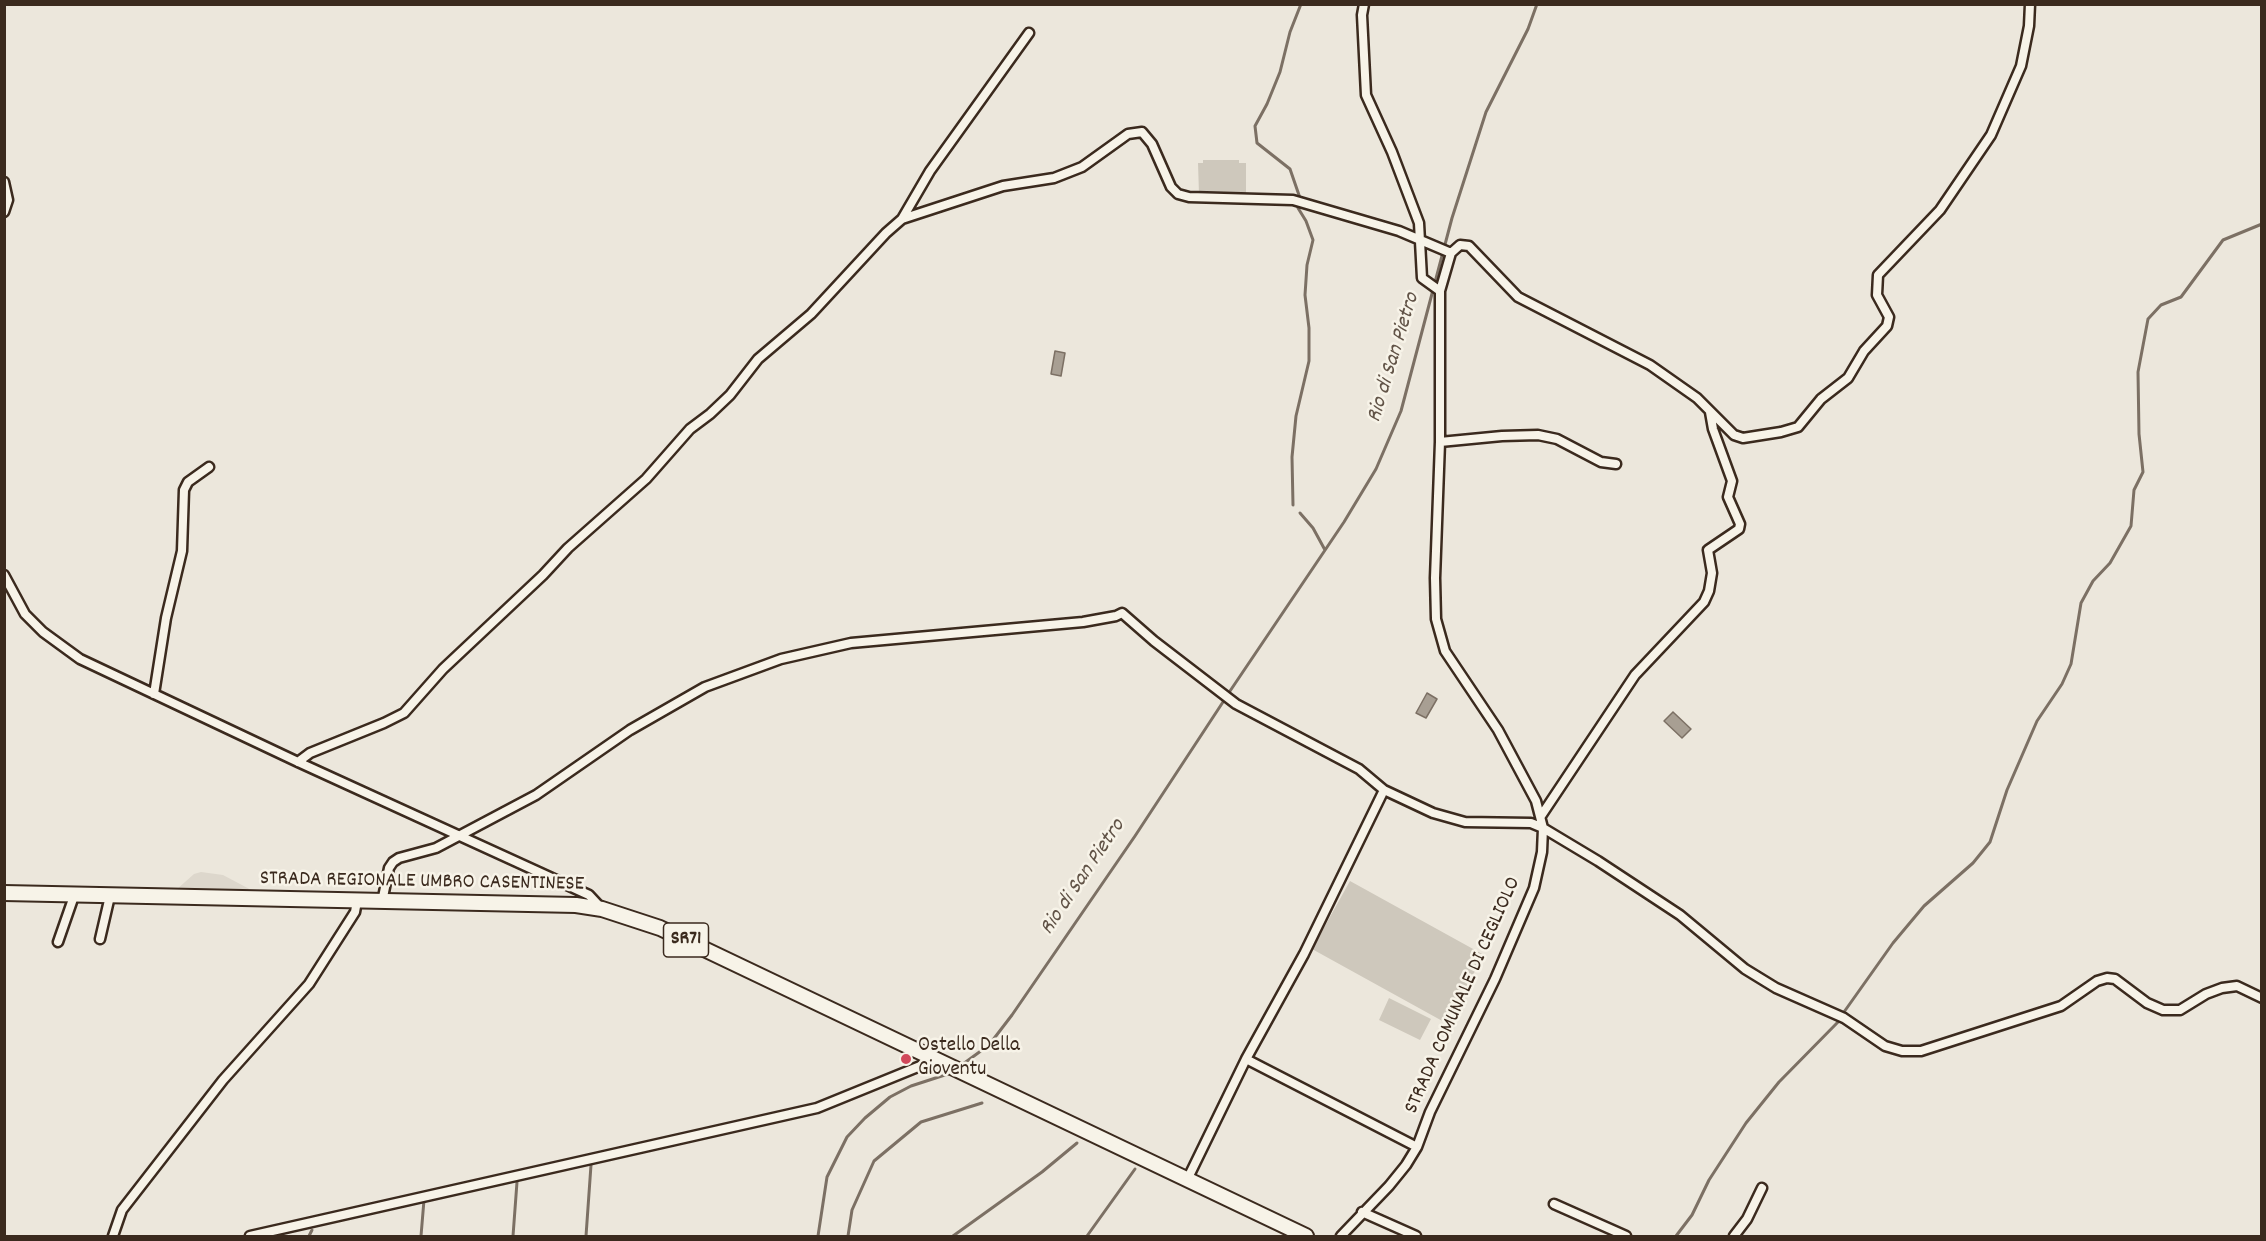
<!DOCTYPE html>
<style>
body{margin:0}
#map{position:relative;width:2266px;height:1241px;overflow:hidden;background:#ece7dc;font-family:Dekko,sans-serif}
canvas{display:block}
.frame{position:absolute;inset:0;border:6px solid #3b2a1e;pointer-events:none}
</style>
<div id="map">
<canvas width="2266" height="1241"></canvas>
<div class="frame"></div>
</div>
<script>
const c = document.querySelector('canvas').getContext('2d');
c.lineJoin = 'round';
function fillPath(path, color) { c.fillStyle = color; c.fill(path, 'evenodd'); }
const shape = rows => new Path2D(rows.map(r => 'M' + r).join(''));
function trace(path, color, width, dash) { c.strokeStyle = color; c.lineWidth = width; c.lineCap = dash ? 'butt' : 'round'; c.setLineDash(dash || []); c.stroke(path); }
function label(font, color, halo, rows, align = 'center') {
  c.font = font + ' Dekko,sans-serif'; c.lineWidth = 5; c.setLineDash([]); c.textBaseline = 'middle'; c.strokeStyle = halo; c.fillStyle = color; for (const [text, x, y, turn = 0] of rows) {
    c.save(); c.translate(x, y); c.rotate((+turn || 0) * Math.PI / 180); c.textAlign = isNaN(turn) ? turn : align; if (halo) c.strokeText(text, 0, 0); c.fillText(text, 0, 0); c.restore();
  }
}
fillPath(shape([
 [201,872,223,875,257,893,176,890,194,874]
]), '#ddd7cc');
fillPath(shape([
 [1203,160,1239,160,1239,163,1246,163,1246,193,1199,194,1198,163,1203,163],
 [1350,881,1484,955,1446,1023,1312,949],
 [1389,998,1431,1019,1420,1040,1379,1020]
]), '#cec8bc');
const water = shape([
 [1055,351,1065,353,1061,376,1051,374,1055,351],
 [1427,693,1437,699,1426,718,1416,713,1427,693],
 [1673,712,1691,729,1682,738,1664,721,1673,712]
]);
fillPath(water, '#a89f93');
trace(water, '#7c7064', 1.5);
trace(shape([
 [1293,505,1292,457,1296,416,1309,361,1309,328,1305,295,1307,265,1313,240,1306,221,1298,208,1300,198,1290,169,1257,143,1255,126,1267,104,1280,72,1290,32,1301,4],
 [1300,513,1313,528,1325,550],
 [1228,694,1344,522,1376,469,1401,411,1452,218,1486,112,1528,29,1537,4],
 [1844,1012,1893,943,1924,906,1973,863,1990,842,2007,790,2037,721,2062,684,2071,664,2081,603,2093,581,2110,563,2131,526,2134,490,2143,472,2139,434,2138,372,2148,319,2161,305,2181,297,2223,240,2262,224],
 [963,1064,989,1045,1012,1015,1135,836,1223,702],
 [309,1236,312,1230],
 [421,1236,424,1200],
 [513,1236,517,1182],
 [586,1236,591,1165],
 [818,1236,827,1177,847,1137,865,1118,890,1097,911,1086,951,1073],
 [848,1236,852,1210,874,1161,921,1122,982,1103],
 [953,1236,1042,1172,1077,1143],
 [1087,1236,1135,1169],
 [1676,1236,1692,1215,1709,1180,1746,1123,1779,1082,1839,1021]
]), '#7c7064', 3);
const minor = shape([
 [4,182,8,200,4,212],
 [902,219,930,171,1029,33],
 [1440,291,1451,253,1460,245,1469,246,1518,297,1650,365,1697,398,1734,435,1743,438,1781,432,1798,427,1821,399,1848,378,1864,351,1887,326,1889,317,1877,295,1878,275,1940,210,1991,135,2021,66,2029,26,2030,4],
 [1440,442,1502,436,1538,435,1557,439,1601,462,1616,464],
 [4,575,25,614,43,632,80,659,298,762,589,895,602,909],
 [154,694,166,618,182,551,184,490,188,482,209,467],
 [298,762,310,753,384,723,404,713,443,669,543,575,568,548,646,479,690,429,710,414,730,395,758,359,811,314,886,233,902,219,1003,186,1054,178,1082,167,1128,134,1142,132,1152,144,1171,187,1178,194,1189,197,1293,200,1399,231,1451,253],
 [1541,816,1635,675,1704,602,1709,591,1712,573,1708,550,1739,529,1740,524,1728,497,1732,481,1713,429,1710,412],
 [382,902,389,868,393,862,399,858,436,848,536,795,630,730,705,687,781,659,851,643,1083,622,1116,616,1122,613,1154,641,1236,704,1359,769,1384,790,1433,813,1465,822,1531,823,1543,828,1598,861,1680,915,1745,969,1776,988,1844,1018,1885,1046,1902,1051,1921,1051,2061,1006,2097,981,2107,978,2115,979,2147,1003,2163,1010,2180,1010,2206,994,2222,988,2237,986,2262,998],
 [100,939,110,896],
 [58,942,74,896],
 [1246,1059,1304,954,1384,790],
 [1187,1180,1246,1059,1417,1147],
 [1554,1204,1626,1236],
 [1362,1212,1416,1236],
 [113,1236,122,1210,223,1080,309,984,355,912,357,901],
 [250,1236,817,1108,935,1060],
 [1341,1236,1389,1186,1406,1165,1417,1147,1430,1112,1495,979,1534,888,1542,852,1543,828,1536,801,1498,730,1445,651,1436,619,1435,578,1440,442,1440,291,1422,278,1419,223,1392,152,1366,95,1362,15,1364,4],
 [1734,1236,1747,1219,1762,1188]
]);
const primary = shape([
 [4,893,576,905,602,909,660,928,1306,1236]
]);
trace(minor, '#3b2a1e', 13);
trace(primary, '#3b2a1e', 18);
trace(minor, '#f7f3e8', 8);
trace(primary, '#f7f3e8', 14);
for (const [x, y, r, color] of [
 [906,1059,6,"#d1495b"]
]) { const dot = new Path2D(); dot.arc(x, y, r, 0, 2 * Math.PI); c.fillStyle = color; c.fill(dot); trace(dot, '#f7f3e8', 2); }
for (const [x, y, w] of [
 [686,940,45]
]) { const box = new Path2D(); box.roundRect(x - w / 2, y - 17, w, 34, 4.5); c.fillStyle = '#f7f3e8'; c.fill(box); trace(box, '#3b2a1e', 1.5); }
label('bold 20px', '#3b2a1e', null, [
 ["SR71",686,940]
]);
label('21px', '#3b2a1e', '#f7f3e8', [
 ["STRADA REGIONALE UMBRO CASENTINESE",422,883,1],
 ["STRADA COMUNALE DI CEGLIOLO",1464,996,-66]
]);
label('21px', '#3b2a1e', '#f7f3e8', [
 ["Ostello Della",918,1047],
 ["Gioventu",918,1071]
], 'left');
label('italic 22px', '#615347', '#f7f3e8', [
 ["Rio di San Pietro",1395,358,-73],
 ["Rio di San Pietro",1084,878,-56]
]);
</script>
